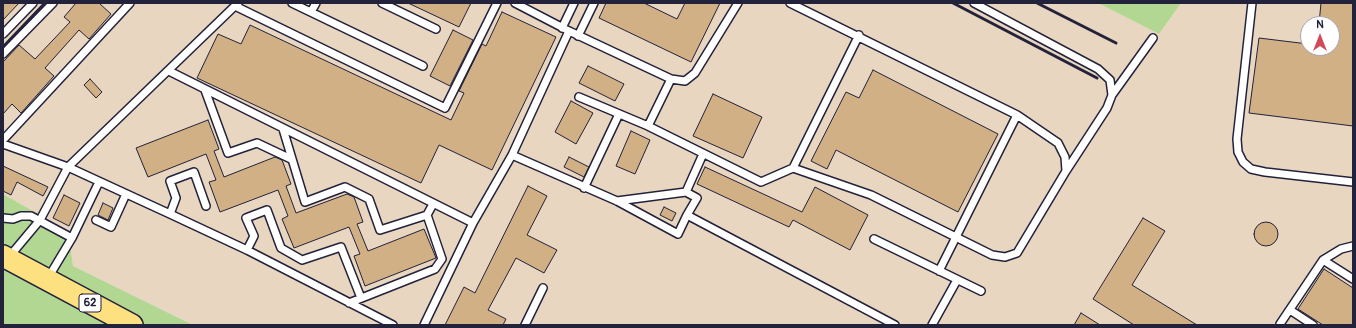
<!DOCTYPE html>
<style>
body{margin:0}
#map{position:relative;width:1356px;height:328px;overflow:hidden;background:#f2e7da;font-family:Pangolin,sans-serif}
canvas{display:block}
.frame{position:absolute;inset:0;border:4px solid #22223b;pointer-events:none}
.north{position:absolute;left:1300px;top:16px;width:40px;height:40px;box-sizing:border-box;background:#fff;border:1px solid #a7a7b1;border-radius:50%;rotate:0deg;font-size:11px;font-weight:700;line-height:16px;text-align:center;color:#22223b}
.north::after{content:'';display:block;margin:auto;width:14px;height:18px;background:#d1495b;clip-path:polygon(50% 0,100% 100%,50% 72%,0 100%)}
</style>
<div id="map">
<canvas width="1356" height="328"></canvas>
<div class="frame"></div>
<div class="north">N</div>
</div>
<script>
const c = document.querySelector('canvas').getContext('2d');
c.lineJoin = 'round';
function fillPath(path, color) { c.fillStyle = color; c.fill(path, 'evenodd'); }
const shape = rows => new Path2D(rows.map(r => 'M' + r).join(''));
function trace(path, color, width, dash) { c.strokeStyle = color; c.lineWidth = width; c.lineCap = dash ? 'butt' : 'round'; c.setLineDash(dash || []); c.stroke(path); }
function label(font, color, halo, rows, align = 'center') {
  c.font = font + ' Pangolin,sans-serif'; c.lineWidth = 4; c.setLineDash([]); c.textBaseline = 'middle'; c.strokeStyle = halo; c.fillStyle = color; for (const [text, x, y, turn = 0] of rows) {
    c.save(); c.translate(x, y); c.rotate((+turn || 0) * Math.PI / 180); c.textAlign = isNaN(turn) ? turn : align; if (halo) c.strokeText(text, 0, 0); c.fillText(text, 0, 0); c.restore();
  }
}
fillPath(shape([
 [3,3,1098,3,1159,34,1181,3,1353,3,1353,325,193,325,73,266,68,231,3,194],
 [1308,24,1332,24,1332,48,1308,48]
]), '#e8d6c0');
fillPath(shape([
 [1098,3,1181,3,1159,34],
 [3,194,68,231,73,266,193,325,3,325]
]), '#b2d793');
const building = shape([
 [3,3,19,3,3,20,3,3],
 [76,3,99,3,111,14,89,39,79,30,45,68,54,76,21,113,12,104,3,114,3,62,19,45,35,59,70,22,64,17,76,3],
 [408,3,471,3,459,27,408,3],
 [606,3,644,3,677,19,685,3,720,3,691,62,599,18,606,3],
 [1321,3,1353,3,1353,126,1249,113,1259,38,1308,44,1308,48,1332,48,1332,24,1319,24,1321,3],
 [502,12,556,37,492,170,439,145,421,183,197,78,218,34,241,44,250,25,451,120,464,93,459,91,482,44,486,46,502,12],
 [453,30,473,40,450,86,430,76,453,30],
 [588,66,624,84,615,101,579,83,588,66],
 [873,70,998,134,958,212,836,150,827,169,811,161,846,92,859,98,873,70],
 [90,79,102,92,96,98,84,85,90,79],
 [713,94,762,117,743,158,693,136,713,94],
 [571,101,593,113,576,144,555,132,571,101],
 [208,120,219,149,214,151,224,177,275,157,282,160,291,184,286,186,296,213,347,194,354,197,363,222,357,224,368,251,424,229,436,258,365,286,354,256,360,254,349,227,294,248,282,219,288,216,278,190,220,212,209,182,216,180,206,154,148,177,136,148,208,120],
 [631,131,650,140,635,174,616,166,631,131],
 [569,157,589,167,584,177,564,167,569,157],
 [3,166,48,187,43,196,17,182,11,195,3,191,3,166],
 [705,167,802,212,815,187,868,215,850,250,793,220,789,227,697,184,705,167],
 [528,186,547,196,527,235,557,250,544,273,516,258,488,310,506,319,503,325,445,325,464,287,475,293,528,186],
 [64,195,80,203,69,226,53,218,64,195],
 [103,203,113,208,108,220,98,215,103,203],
 [664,207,676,213,672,221,660,215,664,207],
 [1143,218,1165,231,1132,285,1197,325,1134,325,1093,299,1143,218],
 '1254 234a12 12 0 1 1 24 0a12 12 0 1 1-24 0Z',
 [1324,269,1353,288,1353,325,1323,325,1298,309,1324,269],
 [1081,313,1100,325,1074,325,1081,313]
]);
fillPath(building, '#d2b085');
trace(building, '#22223b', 1);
const service = shape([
 [292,3,423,66],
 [382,3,436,29],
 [515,3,569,31,671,79,685,81,695,73,738,3],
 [790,3,1017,115,1058,143,1065,157,1066,171,1017,253,1005,257,992,255,871,195,793,168],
 [974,3,1098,69,1110,80,1112,95,1107,108,1066,171],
 [1252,3,1237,139,1238,152,1243,162,1251,169,1265,172,1353,182],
 [235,6,445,108,497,3],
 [311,12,316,3],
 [562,28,574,3],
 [3,34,33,3],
 [578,36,594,3],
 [3,54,53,3],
 [169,71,473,223],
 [205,90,228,153,257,143,291,159],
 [1112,95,1153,38],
 [579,97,648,126,761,182,793,168,859,35],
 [648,126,671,79],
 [283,129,305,202,345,187,369,199,380,230,427,215],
 [3,140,130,3],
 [3,144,68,167,170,214,247,250,393,325],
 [512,155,617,201,678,234,687,215,895,325],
 [584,188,619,114],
 [686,192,697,198,687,215],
 [617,201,686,192,703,154],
 [170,214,176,198,170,181,194,172,206,206],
 [3,218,13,219,21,216,31,216,72,238],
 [96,220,111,227,126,194],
 [874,239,981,291],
 [247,250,254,236,246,218,267,210,281,248,302,260,341,247,361,298],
 [9,257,40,220,68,167,238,3],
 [1323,260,1353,279],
 [939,271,1017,115],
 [48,278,72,238,99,182],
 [349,303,435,269,442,259,427,215,433,204],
 [1290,310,1313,325],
 [1280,324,1323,260,1341,249,1353,246],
 [424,325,473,223,512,155,569,31],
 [525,325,543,288],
 [932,325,957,280]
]);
const primary = shape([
 [3,256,132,325]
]);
trace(service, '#22223b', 10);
trace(primary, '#22223b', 24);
trace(service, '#fff', 7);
trace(primary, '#fde080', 21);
trace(shape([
 [953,3,1097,78],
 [1037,3,1116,43],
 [3,47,45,3]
]), '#22223b', 3);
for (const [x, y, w] of [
 [90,303,22]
]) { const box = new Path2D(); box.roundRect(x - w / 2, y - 9, w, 18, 3); c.fillStyle = '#fff'; c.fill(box); trace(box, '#22223b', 1); }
label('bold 11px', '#22223b', null, [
 ["62",90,303]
]);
</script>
